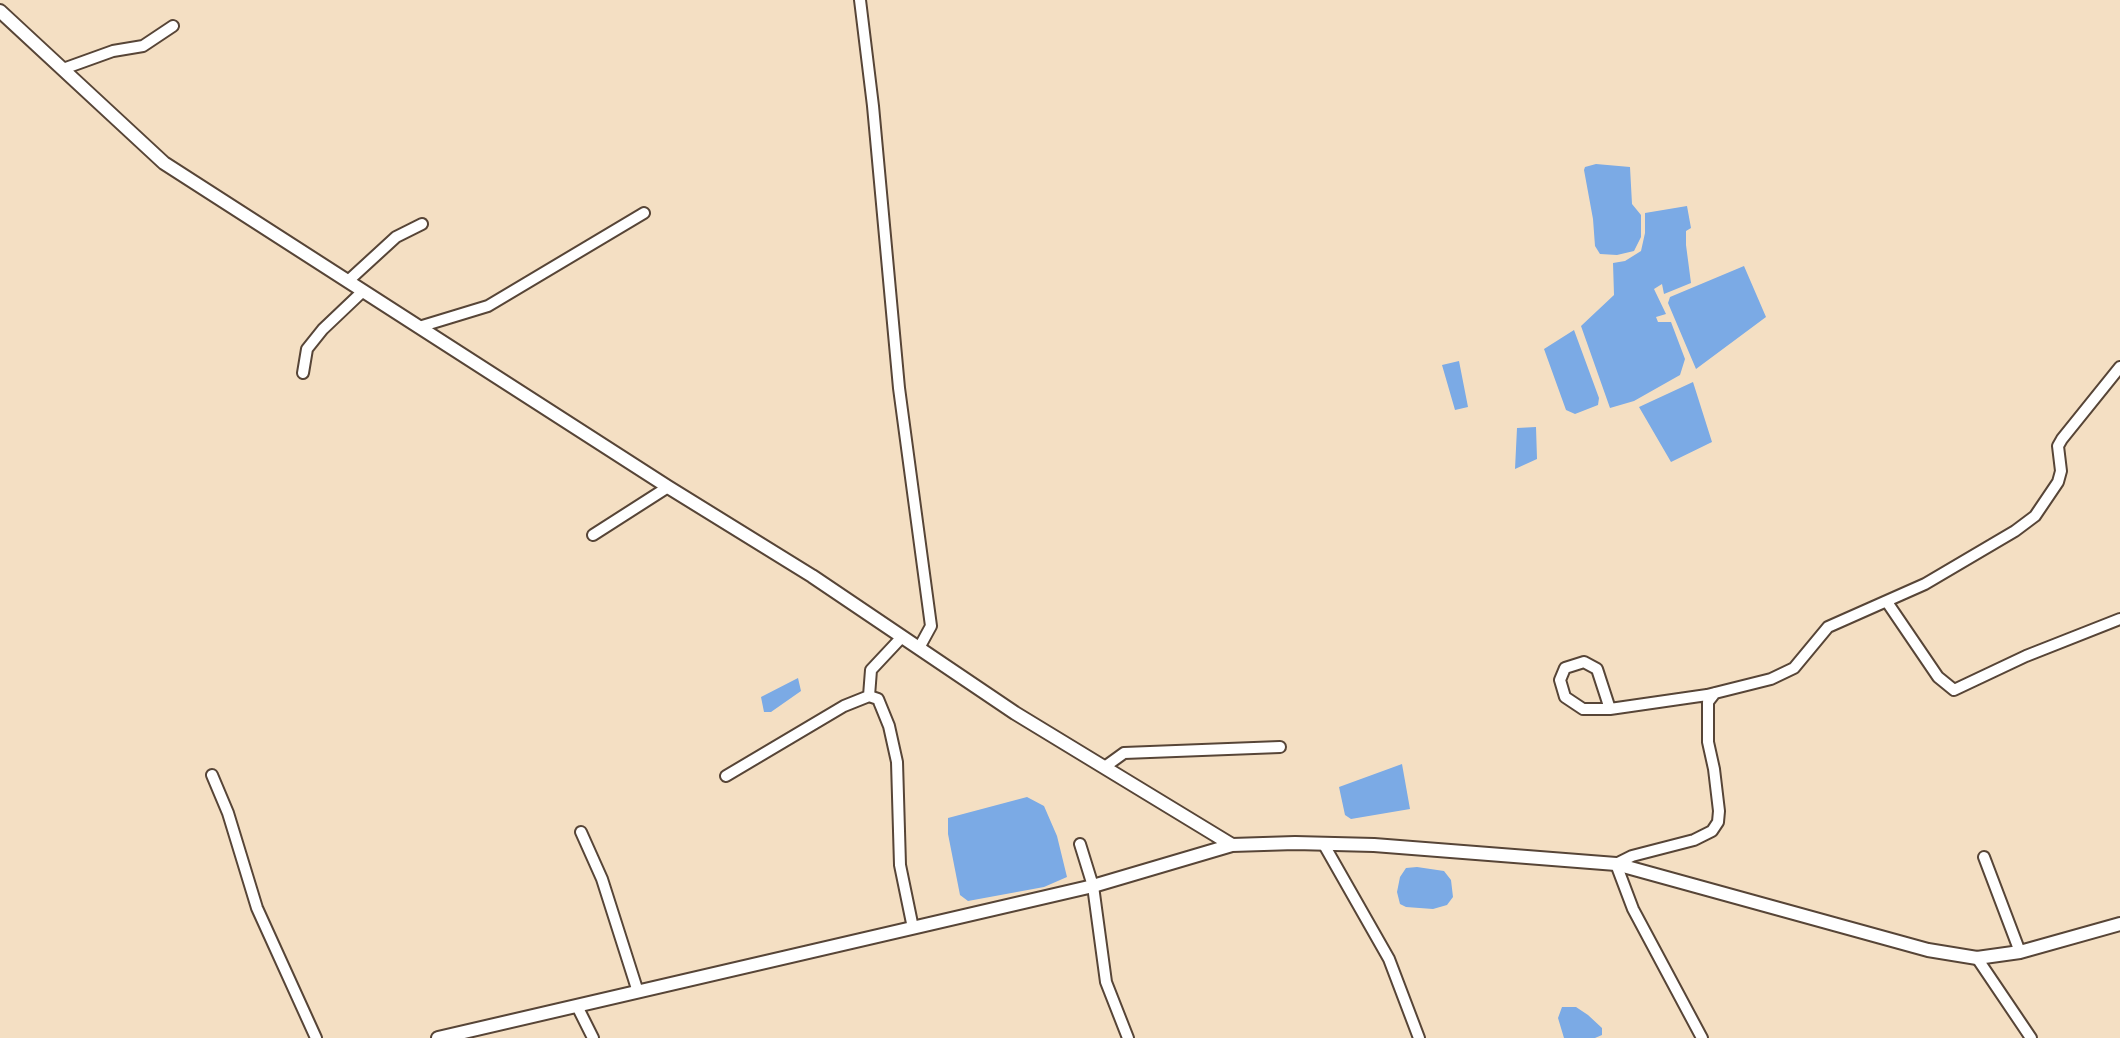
<!DOCTYPE html>
<style>
body{margin:0}
canvas{display:block;background:#f4dfc3}
</style>
<canvas width="2120" height="1038"></canvas>
<script>
const c = document.querySelector('canvas').getContext('2d');
c.lineJoin = 'round';
function fillPath(path, color) { c.fillStyle = color; c.fill(path, 'evenodd'); }
const shape = rows => new Path2D(rows.map(r => 'M' + r).join(''));
function trace(path, color, width, dash) { c.strokeStyle = color; c.lineWidth = width; c.lineCap = dash ? 'butt' : 'round'; c.setLineDash(dash || []); c.stroke(path); }
fillPath(shape([
 [1596,164,1630,167,1632,204,1641,215,1641,237,1634,251,1617,255,1600,254,1595,246,1593,219,1584,170,1585,167],
 [1687,206,1691,228,1686,231,1686,245,1691,283,1664,294,1662,284,1654,289,1666,314,1656,317,1658,322,1671,322,1685,359,1680,375,1634,401,1610,408,1581,326,1614,295,1613,263,1625,261,1641,251,1645,233,1645,213],
 [1744,266,1766,317,1696,369,1668,303,1670,297],
 [1574,330,1599,398,1598,405,1575,414,1566,410,1544,349],
 [1459,361,1468,407,1455,410,1442,365],
 [1693,382,1712,442,1671,462,1639,407],
 [1536,427,1537,459,1515,469,1517,428],
 [798,678,801,691,771,712,764,712,761,697],
 [1402,764,1410,809,1351,819,1345,815,1339,787],
 [1027,797,1044,806,1057,836,1067,877,1044,887,968,901,960,895,948,834,948,818],
 [1417,867,1444,871,1451,880,1453,897,1447,905,1433,909,1406,907,1400,904,1397,892,1400,877,1406,868],
 [1562,1007,1576,1007,1588,1015,1602,1028,1602,1035,1595,1038,1564,1038,1558,1018]
]), '#7baae5');
const minor = shape([
 [860,0,873,106,899,388,931,626,919,648],
 [63,69,113,51,143,46,173,26],
 [348,281,396,237,422,224],
 [419,327,488,306,644,213],
 [303,373,307,349,323,329,363,291],
 [593,535,668,487],
 [1887,602,1938,677,1954,690,2026,656,2120,619],
 [869,696,871,670,901,638],
 [1610,709,1597,669,1584,662,1565,668,1560,680,1565,697,1583,709,1610,709,1707,695,1771,679,1794,668,1828,627,1925,584,2015,531,2035,516,2058,482,2061,471,2058,446,2062,439,2120,367],
 [1106,766,1124,753,1280,747],
 [212,775,228,813,257,908,316,1038],
 [726,776,844,706,869,696,878,699,889,726,897,762,900,865,913,928],
 [581,832,602,879,638,992],
 [1323,843,1389,959,1419,1038],
 [1080,844,1093,886,1106,982,1128,1038],
 [1984,857,2020,952],
 [1977,958,2031,1038],
 [577,1006,593,1038],
 [1702,1038,1633,909,1616,864,1632,856,1694,840,1712,831,1718,822,1719,811,1714,769,1708,742,1708,702,1715,693]
]);
const major = shape([
 [0,11,164,163,668,487,812,576,1015,713,1232,845],
 [438,1038,1093,886,1232,845,1295,843,1374,845,1616,864,1928,950,1977,958,2020,952,2120,924]
]);
trace(minor, '#574537', 14);
trace(major, '#574537', 16);
trace(minor, '#fff', 10);
trace(major, '#fff', 12);
</script>
